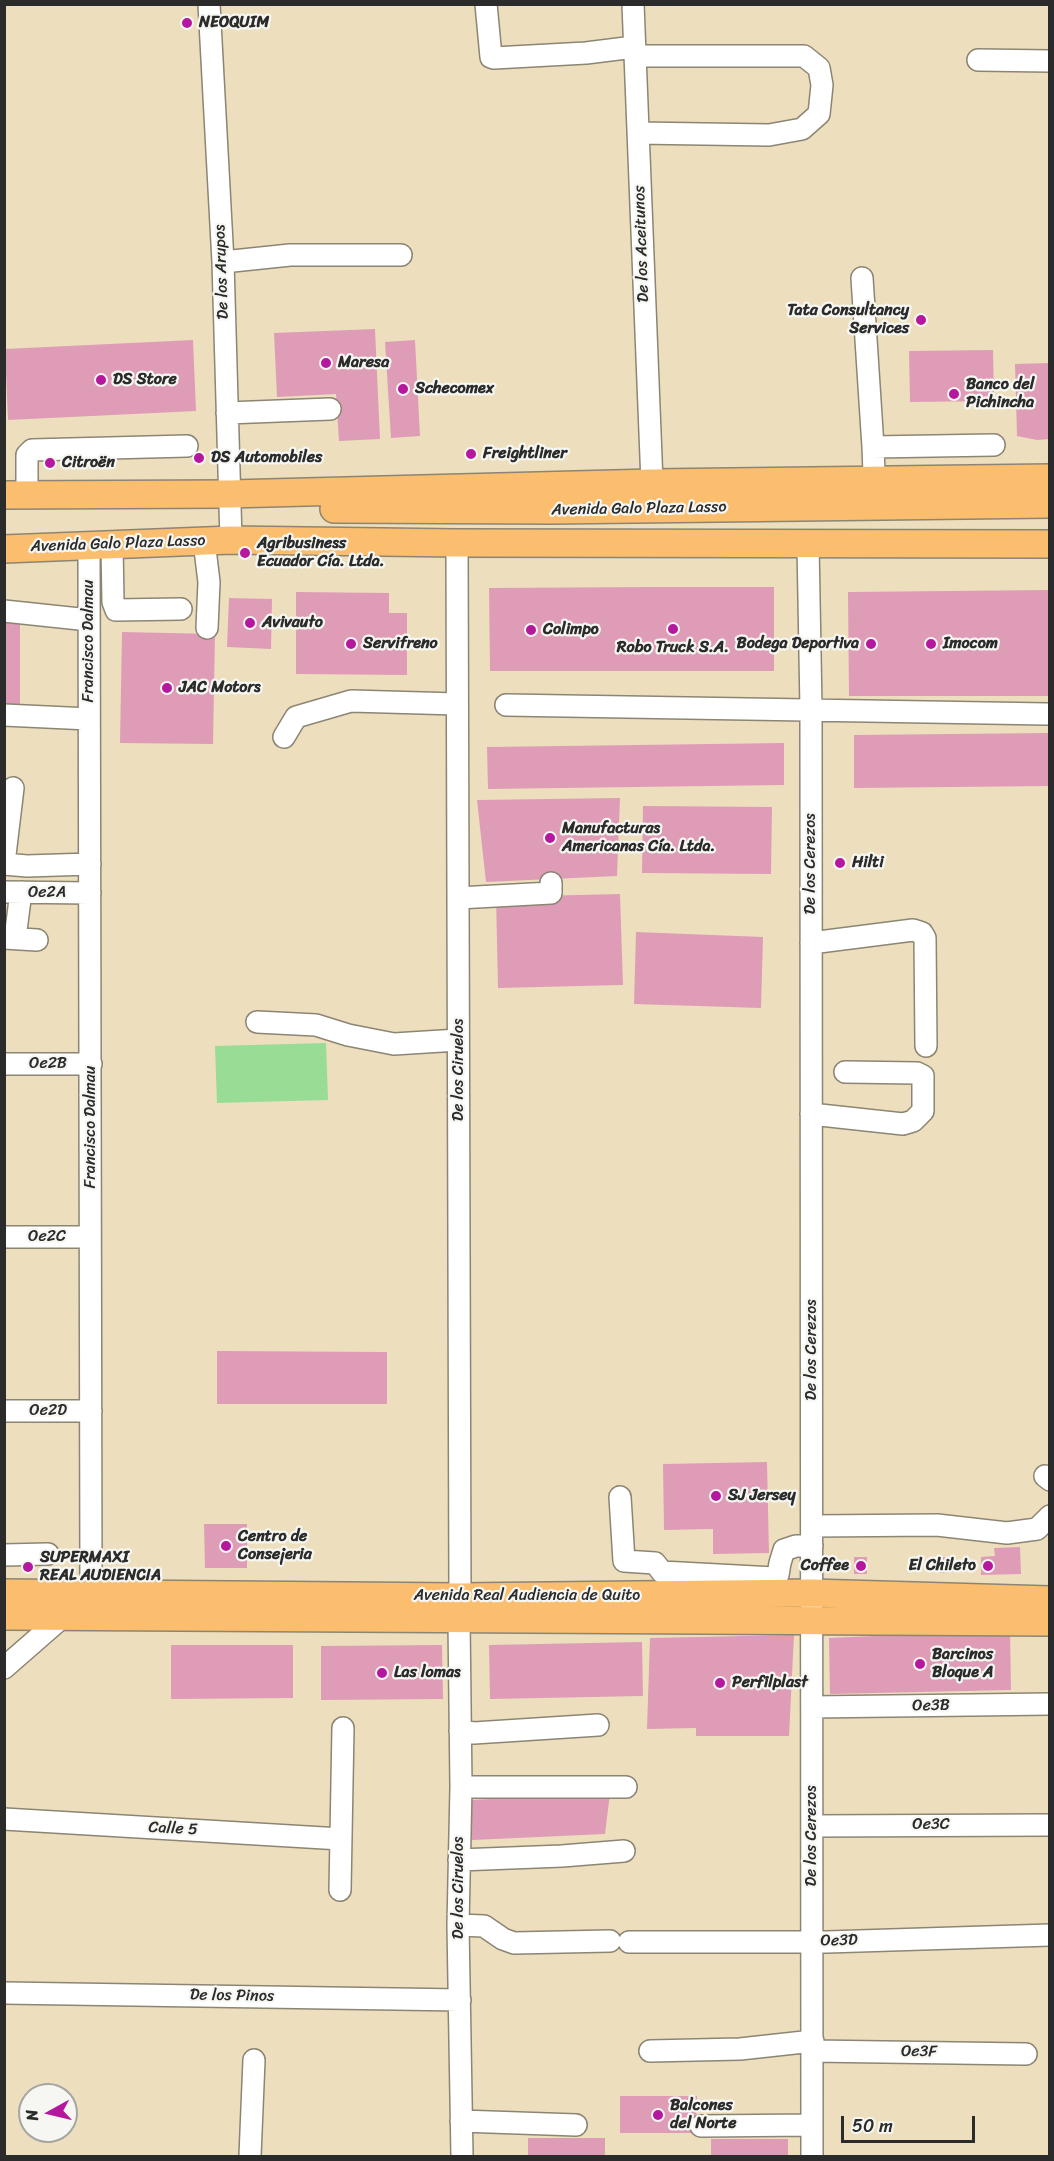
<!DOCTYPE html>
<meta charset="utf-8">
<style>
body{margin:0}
#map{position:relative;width:1054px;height:2161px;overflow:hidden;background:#eddfbd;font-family:Sriracha,sans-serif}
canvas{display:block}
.frame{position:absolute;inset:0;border:6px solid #2b2b2b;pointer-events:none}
.north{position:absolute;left:18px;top:2083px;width:60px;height:60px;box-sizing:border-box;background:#f6f6f2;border:2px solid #a5a5a2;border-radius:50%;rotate:262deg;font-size:16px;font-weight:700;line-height:24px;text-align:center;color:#2b2b2b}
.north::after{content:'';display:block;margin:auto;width:21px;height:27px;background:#b5179e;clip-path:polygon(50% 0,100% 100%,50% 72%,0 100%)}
.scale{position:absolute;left:841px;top:2116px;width:134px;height:27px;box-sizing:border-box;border:3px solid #2b2b2b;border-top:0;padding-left:8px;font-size:18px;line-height:21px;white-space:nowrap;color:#2b2b2b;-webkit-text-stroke:4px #f6f6f2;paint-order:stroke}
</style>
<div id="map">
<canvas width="1054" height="2161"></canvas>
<div class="frame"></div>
<div class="north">N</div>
<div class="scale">50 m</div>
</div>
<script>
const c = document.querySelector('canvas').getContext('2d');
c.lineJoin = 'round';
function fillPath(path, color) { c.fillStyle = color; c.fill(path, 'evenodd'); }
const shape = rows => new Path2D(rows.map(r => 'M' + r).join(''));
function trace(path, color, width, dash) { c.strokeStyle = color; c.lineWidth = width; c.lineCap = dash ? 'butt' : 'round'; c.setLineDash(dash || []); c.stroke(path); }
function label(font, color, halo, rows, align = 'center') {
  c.font = font + ' Sriracha,sans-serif'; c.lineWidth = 4.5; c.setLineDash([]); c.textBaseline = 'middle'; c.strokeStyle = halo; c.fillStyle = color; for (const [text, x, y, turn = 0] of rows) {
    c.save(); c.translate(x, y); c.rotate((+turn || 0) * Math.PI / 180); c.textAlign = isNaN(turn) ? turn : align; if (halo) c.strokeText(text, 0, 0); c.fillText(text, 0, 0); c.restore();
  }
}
fillPath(shape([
 [326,1043,328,1100,217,1103,215,1046]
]), '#98dc95');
fillPath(shape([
 [375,329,380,439,339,441,336,394,277,397,274,333],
 [193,340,196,411,8,420,5,349],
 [415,340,420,436,391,438,385,342],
 [993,350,994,401,910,402,909,351],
 [1050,363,1050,439,1037,440,1017,436,1015,364],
 [651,587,774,587,774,671,490,671,489,588],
 [1050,590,1050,696,849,696,848,592],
 [296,592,389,593,389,613,407,613,407,675,296,674],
 [229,598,272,599,271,649,227,647],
 [4,617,20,617,20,704,4,704],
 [122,632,215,634,213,744,120,743],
 [1050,733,1050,786,854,788,854,735],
 [784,743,784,785,488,789,487,747],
 [620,798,617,876,486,882,477,800],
 [643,806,772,807,771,874,642,873],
 [620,894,623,985,498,988,496,897],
 [636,932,763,937,761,1008,634,1004],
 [217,1351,387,1352,387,1404,217,1404],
 [767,1462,769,1553,713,1554,713,1529,664,1530,663,1464],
 [204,1524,247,1524,247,1568,205,1568],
 [1020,1547,1021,1574,981,1575,981,1557,995,1556,994,1548],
 [854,1557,867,1557,867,1574,854,1574],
 [939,1557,953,1557,953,1572,940,1573],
 [1010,1630,1011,1690,830,1694,829,1638],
 [794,1635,789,1736,696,1736,696,1728,647,1729,650,1638],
 [642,1642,643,1696,490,1699,489,1645],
 [171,1645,293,1645,293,1698,171,1699],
 [442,1645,443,1699,321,1700,321,1646],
 [610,1793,605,1834,472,1840,470,1800],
 [620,2096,697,2096,696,2133,620,2133],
 [528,2138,605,2138,605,2156,528,2156],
 [711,2139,788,2139,788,2156,711,2156]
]), '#de9cb7');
const minor = shape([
 [209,4,223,262,231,540],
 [486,4,491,57,494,58,586,53,634,47],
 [633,4,652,483],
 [635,56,804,56,819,68,822,85,819,114,802,129,769,135,638,133],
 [978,60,1050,61],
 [223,262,290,255,401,255],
 [862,278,873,447],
 [227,413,330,409],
 [872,480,874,473,873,447,994,445],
 [27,495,27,455,32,450,187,446],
 [204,541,209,582,207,628],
 [457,543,460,1597],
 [808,544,811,709,812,2156],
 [112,545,113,602,116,610,181,609],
 [4,611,89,620],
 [506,705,1047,714],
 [4,715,89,719],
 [284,737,296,717,351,701,457,704],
 [4,863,13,788],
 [4,864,27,866,90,864],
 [4,892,90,893],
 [458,898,551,893,551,883],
 [4,938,37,940],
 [15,938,21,892],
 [811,943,913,930,922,933,925,938,926,1046],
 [257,1022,316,1025,348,1035,394,1044,458,1040],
 [4,1064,91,1064],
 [811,1114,903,1124,913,1121,923,1111,923,1076,917,1073,845,1072],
 [4,1237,90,1237],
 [4,1411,91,1411],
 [1045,1476,1050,1480],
 [620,1497,624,1561,655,1563,662,1572,774,1578,778,1575,780,1563,784,1550,796,1546,812,1546],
 [812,1526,937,1525,1007,1533,1037,1529,1050,1516],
 [4,1555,48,1554],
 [459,1620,461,1787,458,1925,462,2156],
 [4,1668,91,1592,89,546],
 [812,1707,1050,1704],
 [460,1731,474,1733,598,1725],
 [461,1787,626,1787],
 [4,1819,341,1839],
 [812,1826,1050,1825],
 [459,1860,562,1856,624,1851],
 [340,1890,343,1728],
 [458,1925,484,1926,503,1939,514,1943,610,1941],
 [629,1942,827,1942,1050,1935],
 [4,1993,460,2000],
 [650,2051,740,2049,813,2041],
 [812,2051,1026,2054],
 [461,2121,576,2125],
 [701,2126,812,2125],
 [250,2156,254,2060]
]);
const major = shape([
 [4,495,230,494,652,483,1050,478],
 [334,509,552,510,1050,504],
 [4,549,231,540,457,543,1050,544],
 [4,1593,460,1597,812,1593,1050,1600],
 [4,1616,1050,1622]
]);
trace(minor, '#8c8574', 24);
trace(major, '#8c8574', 30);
trace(minor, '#fff', 21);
trace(major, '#fbbd6e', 27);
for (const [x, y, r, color] of [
 [187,23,6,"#b5179e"],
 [921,320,6,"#b5179e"],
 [326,363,6,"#b5179e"],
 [101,380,6,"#b5179e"],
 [403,389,6,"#b5179e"],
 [954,394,6,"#b5179e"],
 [471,454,6,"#b5179e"],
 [199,458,6,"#b5179e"],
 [50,463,6,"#b5179e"],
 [245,553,6,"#b5179e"],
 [250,623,6,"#b5179e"],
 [673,629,6,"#b5179e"],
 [531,630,6,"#b5179e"],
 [351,644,6,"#b5179e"],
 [871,644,6,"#b5179e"],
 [931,644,6,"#b5179e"],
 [167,688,6,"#b5179e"],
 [550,838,6,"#b5179e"],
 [840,863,6,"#b5179e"],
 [716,1496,6,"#b5179e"],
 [226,1546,6,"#b5179e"],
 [861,1566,6,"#b5179e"],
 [988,1566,6,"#b5179e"],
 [28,1567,6,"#b5179e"],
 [920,1664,6,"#b5179e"],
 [382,1673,6,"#b5179e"],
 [720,1683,6,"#b5179e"],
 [658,2115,6,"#b5179e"]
]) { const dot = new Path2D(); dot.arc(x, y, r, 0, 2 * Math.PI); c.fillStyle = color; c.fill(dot); trace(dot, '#f6f6f2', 2); }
label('bold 16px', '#2b2b2b', '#f6f6f2', [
 ["NEOQUIM",199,23],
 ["Tata Consultancy",909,311,"right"],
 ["Services",909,329,"right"],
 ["Maresa",338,363],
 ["DS Store",113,380],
 ["Banco del",966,385],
 ["Pichincha",966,403],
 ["Schecomex",415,389],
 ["Freightliner",483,454],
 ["DS Automobiles",211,458],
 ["Citroën",62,463],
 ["Agribusiness",257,544],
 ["Ecuador Cía. Ltda.",257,562],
 ["Avivauto",262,623],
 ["Colimpo",543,630],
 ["Servifreno",363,644],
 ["Bodega Deportiva",859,644,"right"],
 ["Imocom",943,644],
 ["Robo Truck S.A.",673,648,"center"],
 ["JAC Motors",179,688],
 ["Manufacturas",562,829],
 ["Americanas Cía. Ltda.",562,847],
 ["Hilti",852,863],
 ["SJ Jersey",728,1496],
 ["Centro de",238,1537],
 ["Consejeria",238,1555],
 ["SUPERMAXI",40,1558],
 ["REAL AUDIENCIA",40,1576],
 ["Coffee",849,1566,"right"],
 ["El Chileto",976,1566,"right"],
 ["Barcinos",932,1655],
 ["Bloque A",932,1673],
 ["Las lomas",394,1673],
 ["Perfilplast",732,1683],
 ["Balcones",670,2106],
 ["del Norte",670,2124]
], 'left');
label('16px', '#2b2b2b', '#f6f6f2', [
 ["De los Aceitunos",642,244,-92],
 ["De los Arupos",222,272,-92],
 ["Avenida Galo Plaza Lasso",639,509,-1],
 ["Avenida Galo Plaza Lasso",118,544,-2],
 ["Francisco Dalmau",89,641,-90],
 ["De los Cerezos",811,864,-90],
 ["Oe2A",47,893],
 ["Oe2B",48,1064],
 ["De los Ciruelos",459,1070,-90],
 ["Francisco Dalmau",91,1127,-90],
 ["Oe2C",47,1237],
 ["De los Cerezos",812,1350,-90],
 ["Oe2D",48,1411],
 ["Avenida Real Audiencia de Quito",527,1596],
 ["Oe3B",931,1706,-1],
 ["Oe3C",931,1825],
 ["Calle 5",173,1829,3],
 ["De los Cerezos",812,1836,-90],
 ["De los Ciruelos",459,1888,-90],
 ["Oe3D",839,1941,-1],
 ["De los Pinos",232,1996,1],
 ["Oe3F",919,2052,1]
]);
</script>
